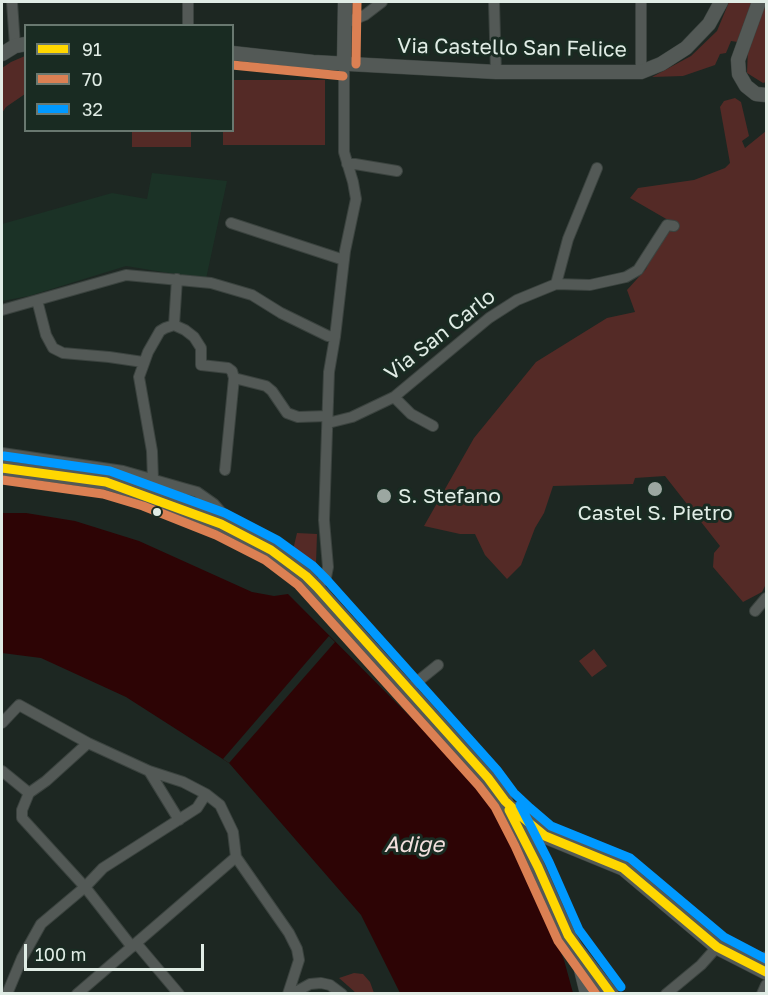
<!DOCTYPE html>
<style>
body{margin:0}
#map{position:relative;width:768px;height:995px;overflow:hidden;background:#1d2722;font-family:"Golos Text",sans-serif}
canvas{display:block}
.frame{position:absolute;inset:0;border:3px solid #e0ece5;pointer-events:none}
.legend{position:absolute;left:24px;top:24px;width:210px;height:108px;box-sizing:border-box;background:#192b22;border:2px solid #697870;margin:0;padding:8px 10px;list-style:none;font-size:18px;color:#e0ece5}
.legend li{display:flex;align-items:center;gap:12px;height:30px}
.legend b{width:30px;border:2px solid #697870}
.scale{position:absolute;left:24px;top:944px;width:180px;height:27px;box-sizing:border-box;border:3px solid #e0ece5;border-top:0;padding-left:8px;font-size:18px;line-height:21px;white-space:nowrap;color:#e0ece5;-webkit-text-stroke:4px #192b22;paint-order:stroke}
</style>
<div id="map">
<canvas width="768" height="995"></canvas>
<div class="frame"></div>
<ul class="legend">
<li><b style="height:8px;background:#ffd700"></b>91</li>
<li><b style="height:8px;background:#db8053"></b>70</li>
<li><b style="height:8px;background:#09f"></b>32</li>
</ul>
<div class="scale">100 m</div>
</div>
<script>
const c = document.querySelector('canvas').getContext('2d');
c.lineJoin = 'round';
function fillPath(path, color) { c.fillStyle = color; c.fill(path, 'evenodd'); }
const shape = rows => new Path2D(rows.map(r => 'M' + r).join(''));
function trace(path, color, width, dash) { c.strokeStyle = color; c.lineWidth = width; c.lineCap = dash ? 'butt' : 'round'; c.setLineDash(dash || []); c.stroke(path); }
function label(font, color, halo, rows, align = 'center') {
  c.font = font + ' "Golos Text",sans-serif'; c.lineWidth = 6; c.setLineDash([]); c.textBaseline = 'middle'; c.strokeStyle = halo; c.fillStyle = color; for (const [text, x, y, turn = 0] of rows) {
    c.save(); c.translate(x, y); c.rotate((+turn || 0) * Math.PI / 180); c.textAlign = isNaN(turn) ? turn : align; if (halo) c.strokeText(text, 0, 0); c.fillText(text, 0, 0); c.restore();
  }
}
fillPath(shape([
 [152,173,227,181,206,279,126,266,29,296,2,301,2,224,112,193,147,199]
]), '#1b3226');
fillPath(shape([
 [729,2,753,2,738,42,731,41,726,53,720,54,715,65,683,76,652,77,691,56,717,31],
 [764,2,766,2,766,82,763,83,747,73,748,48],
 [25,56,25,94,6,107,2,113,2,68,11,62],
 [233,80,325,80,325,145,223,145,223,131,232,130],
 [735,98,741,102,749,136,742,141,745,148,766,131,766,584,762,592,743,602,713,567,714,553,720,546,665,476,635,478,633,484,553,486,544,513,535,528,521,565,507,579,485,555,475,534,460,534,424,526,474,438,536,362,607,318,635,312,627,290,646,269,668,220,630,198,638,188,694,180,725,168,730,163,720,107,724,101],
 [132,131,191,131,191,147,132,147],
 [297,533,317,534,316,564,293,550],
 [594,649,607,666,592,677,579,661],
 [354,973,363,974,370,982,374,993,356,993,339,978]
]), '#542a26');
fillPath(shape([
 [2,513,26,513,75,521,139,541,252,592,274,596,288,594,484,791,537,898,564,960,573,993,400,993,361,915,229,763,126,697,41,658,2,653]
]), '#2d0405');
fillPath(shape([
 [329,636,335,642,229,763,223,759]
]), '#1d2722');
const minor = shape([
 [12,2,15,46],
 [188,2,188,26],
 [494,2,496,72],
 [345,23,365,15,382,2],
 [641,72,641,2],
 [347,164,355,164,397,171],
 [231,223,344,260],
 [556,284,568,239,597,168],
 [37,300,46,335,53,348,63,353,109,357,143,362],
 [2,310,126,275,211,283,252,295,281,313,328,336,335,337],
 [174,325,177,279],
 [394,397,411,414,433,426],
 [328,423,352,417,394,397,489,318,517,300,556,284,590,285,626,277,638,270,667,225,674,226],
 [2,453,123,471,186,489,197,492,214,504,221,512,221,524],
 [225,470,234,378],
 [153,480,152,451,139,377,148,352,160,331,165,328,174,325,185,330,194,337,201,348,201,365,228,368,232,371,234,378,266,386,272,391,287,413,298,417,327,416],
 [317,587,326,577,328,567,324,520,329,372,335,337,345,251,356,199,353,182,344,152,344,64],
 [755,611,766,598],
 [407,690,438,665],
 [2,723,19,705,88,743,149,771,183,782,206,794,220,805,233,832,236,857,289,933,297,949,299,960,288,994],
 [2,771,29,793],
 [149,771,179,820],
 [29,793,22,810,22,818,85,887,132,947],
 [29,793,46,781,88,743],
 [136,943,179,994],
 [750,964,766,957],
 [7,994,22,958,41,924,85,887,103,868,197,808,206,794],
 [77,994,236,857],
 [292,994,310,984,321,983,330,985,342,994],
 [666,994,701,965,717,947],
 [762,994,766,985]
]);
const tertiary = shape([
 [759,2,738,60,739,74,746,86,756,94,766,95],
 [232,53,313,62,496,72,641,72,661,64,686,48,709,24,721,2],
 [2,54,15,46,26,44],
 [344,64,345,2],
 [576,949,587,994]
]);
const secondary = shape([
 [2,468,106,482,147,495,221,524,271,550,306,576,488,778,505,801,526,841,568,935,575,947,611,994],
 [513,809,545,836,623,868,717,947,766,972]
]);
trace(minor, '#3b433f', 12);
trace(tertiary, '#3b433f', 15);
trace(secondary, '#3b433f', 16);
trace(minor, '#535956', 10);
trace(tertiary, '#535956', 14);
trace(secondary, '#535956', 15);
trace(shape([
 [2,468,106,482,221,524,271,550,306,576,317,587,488,778,505,801,522,817,545,836,623,868,717,947,766,972],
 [509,810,538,867,568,935,611,994]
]), '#ffd700', 9);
trace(shape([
 [356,64,357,2],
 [232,65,343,76],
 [2,480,103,494,143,506,216,535,265,560,298,585,479,786,495,807,515,846,558,941,596,994]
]), '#db8053', 9);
trace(shape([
 [4,456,110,471,225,513,277,540,313,566,326,579,497,770,514,793,530,808,551,826,630,858,724,937,766,959],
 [520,805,549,862,579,930,621,987]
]), '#09f', 9);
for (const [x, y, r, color] of [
 [655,489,8,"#9ca7a1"],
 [384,496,8,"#9ca7a1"],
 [157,512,5,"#e0ece5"]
]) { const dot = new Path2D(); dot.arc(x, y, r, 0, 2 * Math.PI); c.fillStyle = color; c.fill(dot); trace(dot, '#192b22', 2); }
label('21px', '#e0ece5', '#192b22', [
 ["Via Castello San Felice",512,48,1],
 ["Via San Carlo",440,335,-38]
]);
label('21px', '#e0ece5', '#192b22', [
 ["S. Stefano",398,496],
 ["Castel S. Pietro",655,513,"center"]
], 'left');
label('italic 22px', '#f2dfdd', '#192b22', [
 ["Adige",414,845]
]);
</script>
